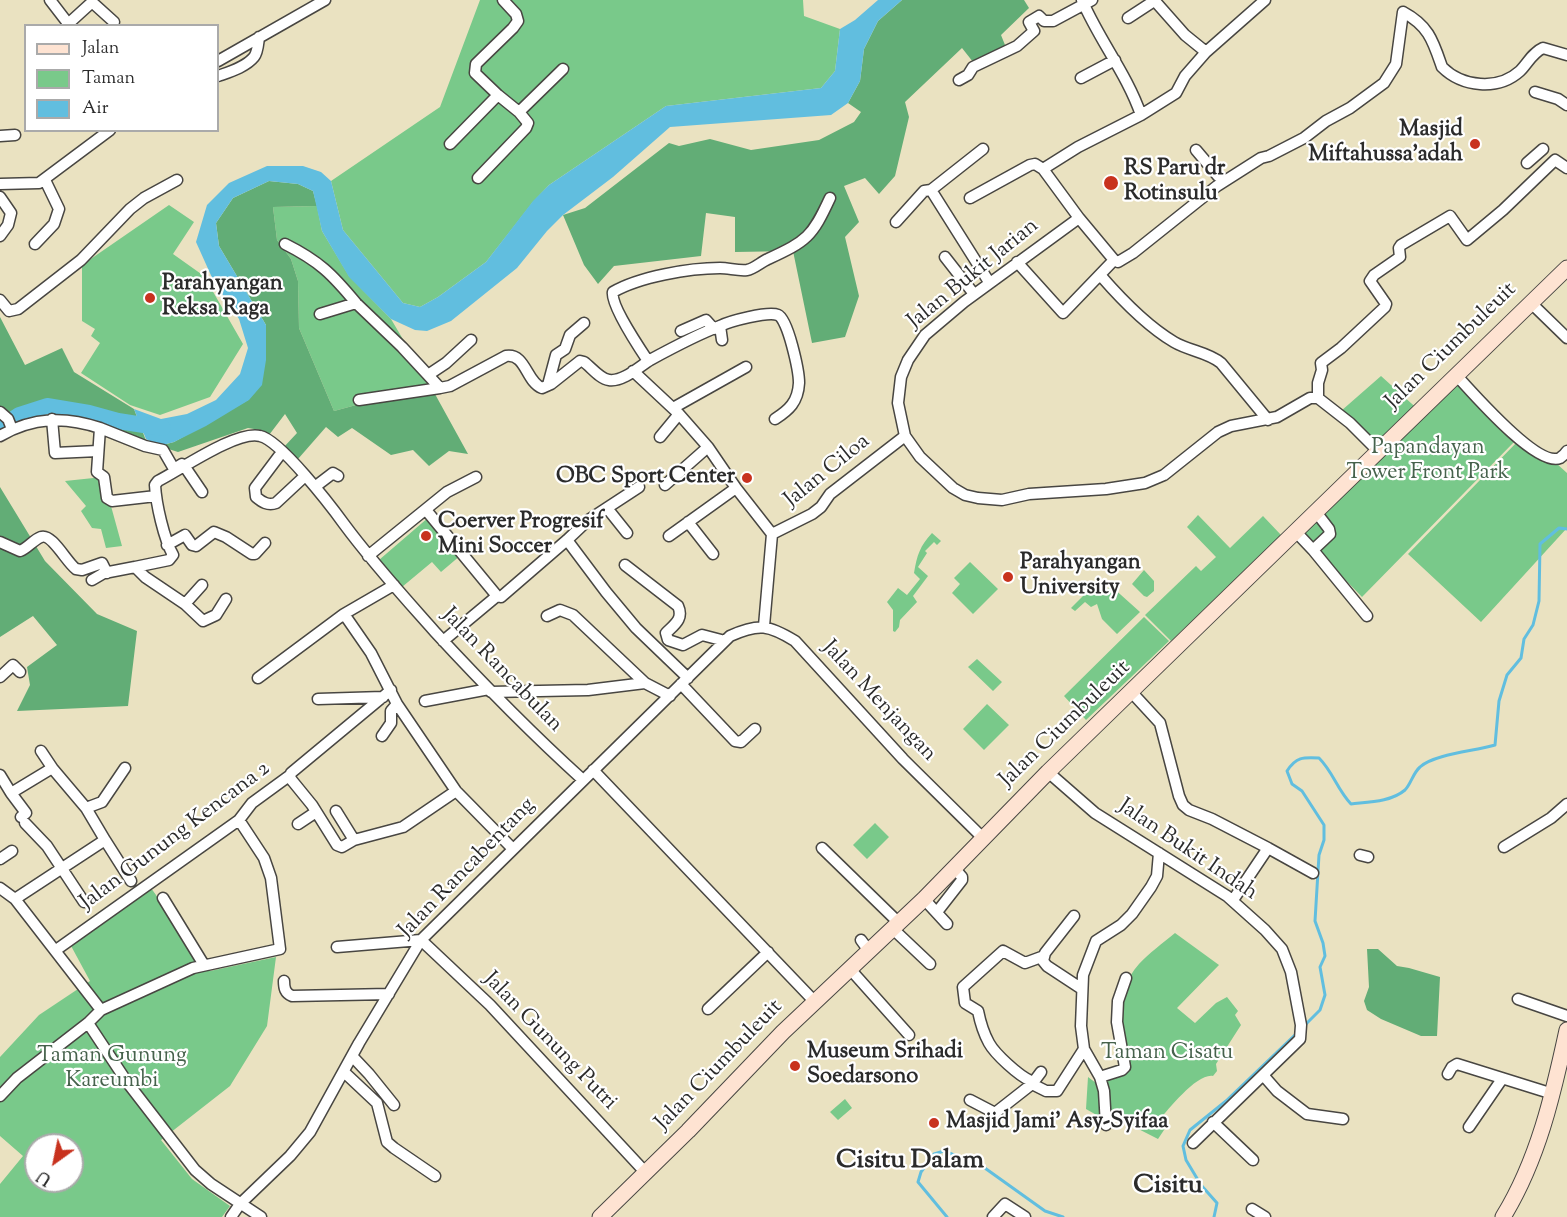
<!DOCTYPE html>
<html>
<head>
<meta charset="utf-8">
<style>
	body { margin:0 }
	#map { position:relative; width:1567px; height:1217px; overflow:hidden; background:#eae2c1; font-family:"Sorts Mill Goudy",serif }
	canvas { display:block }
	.legend { position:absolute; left:24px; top:24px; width:195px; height:108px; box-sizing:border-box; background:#fff; border:2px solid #aaa; margin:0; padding:8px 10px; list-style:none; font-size:18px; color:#2b2b2b }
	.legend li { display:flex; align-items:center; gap:12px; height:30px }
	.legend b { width:30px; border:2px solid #aaa }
	.north { position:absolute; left:24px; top:1133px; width:60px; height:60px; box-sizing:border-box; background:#fff; border:2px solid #aaa; border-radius:50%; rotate:213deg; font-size:16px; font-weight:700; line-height:24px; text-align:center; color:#2b2b2b }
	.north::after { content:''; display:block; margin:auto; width:21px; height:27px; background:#c8321e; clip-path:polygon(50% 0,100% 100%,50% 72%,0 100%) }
</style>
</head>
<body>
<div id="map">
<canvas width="1567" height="1217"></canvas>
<ul class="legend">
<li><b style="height:8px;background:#fee3d2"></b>Jalan</li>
<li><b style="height:16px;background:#79c98a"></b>Taman</li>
<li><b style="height:16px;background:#61bedf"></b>Air</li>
</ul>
<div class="north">U</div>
</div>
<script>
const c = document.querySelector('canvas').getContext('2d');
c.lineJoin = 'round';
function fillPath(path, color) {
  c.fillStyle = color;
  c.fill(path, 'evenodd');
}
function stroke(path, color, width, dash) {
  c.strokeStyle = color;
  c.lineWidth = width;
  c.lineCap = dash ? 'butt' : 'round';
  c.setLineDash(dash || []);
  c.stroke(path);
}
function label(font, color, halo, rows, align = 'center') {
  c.font = font + ' "Sorts Mill Goudy",serif';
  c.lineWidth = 4.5;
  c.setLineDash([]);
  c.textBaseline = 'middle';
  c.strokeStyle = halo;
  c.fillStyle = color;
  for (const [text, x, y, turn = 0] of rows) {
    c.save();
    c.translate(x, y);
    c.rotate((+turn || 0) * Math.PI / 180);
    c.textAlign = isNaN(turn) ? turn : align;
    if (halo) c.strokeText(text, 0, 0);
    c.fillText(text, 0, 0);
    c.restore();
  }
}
fillPath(new Path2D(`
	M480,0H803L804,16L840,29L835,71L821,88L666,106L549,185L533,202L486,262L438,297L420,307L403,303L343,230L331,181L440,107Z
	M169,205L194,222L173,254L204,276L243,344L210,397L160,415L130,405L81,373L100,343L91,336L95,329L82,321V265Z
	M317,206L322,231L349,276L391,319L430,385L334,411L299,328L298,281L291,259L277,240L273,207Z
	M1381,376L1422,413L1455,379L1516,440L1362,597L1299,532L1381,450L1341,411Z
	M1517,442L1556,463L1567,473V528L1481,622L1408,554Z
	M103,477L122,546L106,548L101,529L92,528L81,511L86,506L65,481Z
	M1198,515L1230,548L1263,516L1281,535L1171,641L1145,615L1196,566L1201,571L1216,557L1187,527Z
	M429,517L461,555L441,572L432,562L402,587L379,560Z
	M932,533L941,541L937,545L934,542L925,551L927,553L918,567L928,576L913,596L917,602L900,620L899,627L895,632L893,631V610L887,602L898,588L907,595L920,579L914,573C917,555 920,546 932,533Z
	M970,562L998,589L973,614L952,593L960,584L954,578Z
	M1144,570L1154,581V591L1147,597L1144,596L1132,584Z
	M1111,586L1140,612L1117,634L1102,619L1097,604L1091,607L1085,602L1075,611L1071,608L1092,587L1102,595Z
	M1144,617L1169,641L1086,720L1064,696Z
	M977,659L1002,682L993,691L968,667Z
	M987,704L1009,725L984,750L963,729Z
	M875,823L889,837L867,859L853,845Z
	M151,888L210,971L276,957L267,1026L230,1086L161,1140L192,1179L230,1206L222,1217H0V1184L23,1156L0,1136V1057L39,1015L90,981L70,944ZM36,1145H72V1181H36Z
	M1175,933L1219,965L1177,1008L1195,1023L1216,1003L1227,997L1238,1011L1235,1015L1241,1025L1216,1064L1217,1071L1213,1076C1197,1073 1169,1109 1159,1120L1166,1127L1158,1139L1107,1113L1103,1079L1121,1074C1121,1040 1113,992 1139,964C1149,953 1163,943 1175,933Z
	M1088,1077L1100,1086V1117L1086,1109Z
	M845,1099L852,1108L838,1120L830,1112Z`), '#79c98a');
fillPath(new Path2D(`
	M902,0H1024L1029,8L1001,35L1007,50L977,67L962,48L905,102L909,117L895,176L879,194L865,178L844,186L859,222L845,237L859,296L845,337L812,343L793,251L735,252V217L706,213L701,256L614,266L598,284L584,265L563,215L585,208L669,143L679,146L710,139L751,150L819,140L854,122L861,112L848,103L860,81L864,49L878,21Z
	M269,181L298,184L313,191L317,206L273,207L277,240L291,259L298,281L299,328L334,411L430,385L468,454L449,451L429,466L413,450L391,455L352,428L338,437L326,427L298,459L283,448L297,433L285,414L269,435L260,430L248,428L178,452L159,446L174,442L248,400L266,325L219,246L216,223L233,198Z
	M0,317L25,365L62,348L74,372L134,409L148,446L108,427L62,411L28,414L0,431Z
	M0,487L45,561L97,614L137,631L128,706L17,711L30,685L27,667L57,645L33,616L0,637Z
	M1367,949H1378L1397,966L1409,968L1440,977L1437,1036H1421L1381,1019L1367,1010L1364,1001L1369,987Z`), '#62ad76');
fillPath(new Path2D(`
	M878,0H902L878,21L864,49L860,81L848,103L831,115L670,127L613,177L563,215L547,231L517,268L451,321L427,331L415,330L391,319L349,277L322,231L313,191L298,184L269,181L233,198L216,223L219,246L266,325V360L262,385L249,400L206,426L174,442L159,446L146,439L134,409L161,419L187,414L216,400L240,374L248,348L239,319L214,282L196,242L207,205L229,183L267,166H303L321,172L331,181L343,230L403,303L420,307L438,297L486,262L533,201L549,185L666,106L821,88L835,71L840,29L855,20Z`), '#61bedf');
stroke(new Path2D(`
	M1304,1026L1320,1010L1325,995L1320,967L1325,956L1323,943L1315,921L1319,855L1324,840V825L1302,791L1292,784L1287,771C1296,757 1303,757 1319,758C1333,772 1337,789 1351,804C1368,802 1391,802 1405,790C1411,784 1413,773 1420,767C1434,754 1476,751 1495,745L1499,701L1507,675L1521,658L1524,639L1533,625L1539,601L1540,544L1559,528L1567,529
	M947,1217L918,1182L921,1172L934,1154L944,1151L982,1166L1045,1211L1063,1217
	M1214,1217L1217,1203L1201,1185L1186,1160L1183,1146L1190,1130L1226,1101L1297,1033`), '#61bedf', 3);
stroke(new Path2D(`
	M0,428L19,415L47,406L89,413L118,421L163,428`), '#61bedf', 16);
const street = new Path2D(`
	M50,0L70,26
	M1082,0C1099,40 1127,74 1141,115
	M1154,0L1185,35L1206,52
	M1128,18L1154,1
	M68,24L90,4L93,3L114,22
	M218,61L325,0
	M218,76C229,72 246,67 254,57C258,52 258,44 259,37
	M1081,78L1115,60
	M959,80L968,75L973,67L1017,46L1034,31L1029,22L1039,16L1044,21H1053L1092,0
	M1535,92L1558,99L1567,105
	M498,95L519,112
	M0,136L15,135
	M450,144L498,95L475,73L476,64L513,28L518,21L516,14L503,0
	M1196,150L1218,176
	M1527,163L1543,149
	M478,178L526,128L528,123L519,112L563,69
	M0,184L39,183L110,130
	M931,190L983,149
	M0,197L11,213L8,225L0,236
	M970,198L1030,165L1035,164L1043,169
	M1079,218L964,302L925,335L908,360L901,377L898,403L905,436L920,457L953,488L965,495L978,498L1002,500L1029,494L1106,489L1145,483L1164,475L1218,432L1231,426L1277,417L1310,398H1318L1350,423L1378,451
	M896,222L924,191L931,190L989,282
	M35,244L54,224L59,209L45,180
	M285,244C319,261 332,274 356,303
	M945,257L974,294
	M1114,260L1079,218L1043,169L1078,147L1141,115L1176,93L1185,76L1206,52L1265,0
	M1017,262L1063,313L1114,260L1118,262L1133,253L1217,186L1261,158L1269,156L1304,138L1326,121L1350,108L1384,83L1396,64L1403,12C1429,26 1433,41 1442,67C1462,87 1498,91 1520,71C1528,63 1532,53 1543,48L1567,55
	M1101,276C1121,299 1147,326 1174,342C1189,351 1208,352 1221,363L1268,420
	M0,300L9,311L18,309L81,260L130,209L144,198L177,180
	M1530,302L1567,338
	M320,314L356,303L402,347L440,388L450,386L506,356C526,353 526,382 542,388L551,384L580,361L584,362C591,367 600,379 609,380C623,382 639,367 650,360C672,348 696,335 720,326C730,321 768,311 778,315C788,319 799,371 799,383C798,402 789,410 775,419
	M720,326L722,340
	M681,331L706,320L714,329
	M648,361C640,349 610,304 613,292C639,277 689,268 720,268C729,268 738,271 747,270C754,269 761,262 768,259C807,241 812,237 830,198
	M633,371L679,414L708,447L736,488L772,534L764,626
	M428,375L446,363L471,340
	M1456,375C1471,391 1537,468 1560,458C1563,456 1565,454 1567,451
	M548,385L556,355L565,349L570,335L584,323
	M1318,398V383L1322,370L1321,363L1341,348L1385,307L1386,304L1370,281L1374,275L1400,257L1399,248L1401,245L1450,216L1467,240L1503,210L1555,160L1567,168
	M359,400L440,388
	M673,408L746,367
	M0,412L8,419L12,429
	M52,419L55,453L98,451
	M100,428L145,446L163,450L174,469L182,464
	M0,436C33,417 65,416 100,428L97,472L104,477L107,498L112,501L156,496
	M660,437L679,414
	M282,452L255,488L256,497C262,502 268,506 276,503L305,476
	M185,467L202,492
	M665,485L708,447
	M316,486L333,473L338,476
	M607,508L627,533
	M426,510L497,596
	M688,522L713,554
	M1296,532L1313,550L1367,616
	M772,534L812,514L821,507L830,494L905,436
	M669,536L736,488
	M567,540L606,592L636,628L688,678
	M0,542L20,551C28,548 33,540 41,537C52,533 67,563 76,569L82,570L102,563L107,573
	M167,545L185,535L192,545L196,546L214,532L226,537L252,554H255L265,543
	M1313,550L1330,534L1329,529L1316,512
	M368,556L447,492L476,477
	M625,565L678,606C684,619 674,625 666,633L668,640L683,645L702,635L725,641
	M92,580L104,573L135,567
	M226,599L216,615L203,621L185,604L145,577L135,567L169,560L173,555C164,539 156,504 155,485L158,481C180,470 237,430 260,436C280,440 331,506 344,524C372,562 404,597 435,632C483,684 530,732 583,780
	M185,604L202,585
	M344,614L371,653L397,704L456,791L513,849
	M547,616L560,610L573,615L645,683L670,696
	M443,641L497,596L501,597L567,540L587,521L639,487
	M0,677L13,665L20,672
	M258,678L344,614L394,585
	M681,684L735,741L741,742L755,729
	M391,690L291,773L290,778L312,805L337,845L342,847L354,840L403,827L456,791
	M1133,691L1136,697L1160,723L1179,796L1183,805L1189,810L1212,819L1268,848
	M491,692L588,690L645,683
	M318,699L383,697
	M425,701L489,689
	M382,736L391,723V711L397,704
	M41,751L53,769
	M593,770L815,1002
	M1048,772L1095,813L1227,896L1265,930L1282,949L1291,972L1301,1025L1300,1039L1193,1143
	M0,775L11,793L49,770L53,769L86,808L105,840
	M11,793L26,813L21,817
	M86,808L102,802L125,768
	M336,811L354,840
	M25,823L47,846L84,902
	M298,824L316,812
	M1504,847L1551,818L1567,804
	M822,848L899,923
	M1360,855L1368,857
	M0,859L12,851
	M0,888L15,899L101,1010
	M163,898L204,965
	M15,899L105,840L131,881
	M924,899L947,924
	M1233,900L1268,848L1313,873
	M937,912L962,880V877L955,869
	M1074,916L1045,953L1043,961L1047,966L1082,989
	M893,929L930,964
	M861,940L869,951
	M337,947L421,940L490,1005L646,1173
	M56,950L239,820L252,803L289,776
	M850,969L909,1035
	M284,981C284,988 285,993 292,996L389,994
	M1518,999L1567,1016
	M708,1009L768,952
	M88,1023L127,1082L195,1170L211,1184L261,1217
	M352,1056L369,1074L394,1105
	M344,1072L377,1103L387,1142L394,1148L435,1176
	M1448,1074L1452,1067L1457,1064L1553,1094
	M1263,1075L1277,1091L1307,1114L1343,1119
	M1100,1077L1122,1070L1125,1067L1117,1022L1118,1001L1126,978
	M1031,1081C1019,1076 995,1054 989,1043C984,1034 980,1021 978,1011L965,1003L963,987L1003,951L1025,963L1044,956
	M1032,1084L1041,1072
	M0,1096L17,1078L88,1023L101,1010L193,968L280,949L271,878L264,858L239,820
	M970,1100L995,1113L1032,1084L1046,1091H1057L1084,1049
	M1213,1122L1253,1160
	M1106,1125L1104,1091L1100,1077L1084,1049L1081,1026L1083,975L1096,941L1121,925L1132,914L1151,887L1157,876L1159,853
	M1469,1127L1502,1079
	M1252,1209L1265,1217
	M231,1217L240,1204L290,1156L310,1132L359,1043L421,940L730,636C759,623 769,625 795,641L903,759L983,838
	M993,1217L1005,1204L1025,1217`);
const secondary = new Path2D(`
	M600,1217L688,1131L783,1032L924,899L1048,772L1567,268
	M1503,1217C1538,1160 1553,1095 1567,1030`);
stroke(street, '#484642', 13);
stroke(secondary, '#484642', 17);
stroke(street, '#fff', 10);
stroke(secondary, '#fee3d2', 15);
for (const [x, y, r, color] of [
	[1475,144,6,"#c8321e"],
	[1111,183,8,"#c8321e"],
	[150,298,6,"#c8321e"],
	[747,478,6,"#c8321e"],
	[426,536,6,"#c8321e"],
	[1008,577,6,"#c8321e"],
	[795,1066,6,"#c8321e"],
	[934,1123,6,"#c8321e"]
]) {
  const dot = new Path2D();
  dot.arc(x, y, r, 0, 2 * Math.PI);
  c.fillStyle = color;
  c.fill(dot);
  stroke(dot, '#fff', 2);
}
label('bold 22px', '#2b2b2b', '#fff', [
	["Masjid",1463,131,"right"],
	["Miftahussa'adah",1463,156,"right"],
	["RS Paru dr",1124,170],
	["Rotinsulu",1124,195],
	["Parahyangan",162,285],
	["Reksa Raga",162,310],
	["OBC Sport Center",735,478,"right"],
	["Coerver Progresif",438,523],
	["Mini Soccer",438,548],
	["Parahyangan",1020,564],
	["University",1020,589],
	["Museum Srihadi",807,1053],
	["Soedarsono",807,1078],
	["Masjid Jami' Asy-Syifaa",946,1123]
], 'left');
label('22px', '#2b2b2b', '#fff', [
	["Jalan Bukit Jarian",974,275,-39],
	["Jalan Ciumbuleuit",1452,347,-44],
	["Jalan Ciloa",828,472,-39],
	["Jalan Rancabulan",501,671,46],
	["Jalan Menjangan",878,702,47],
	["Jalan Ciumbuleuit",1066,725,-44],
	["Jalan Gunung Kencana 2",176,837,-37],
	["Jalan Bukit Indah",1187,851,34],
	["Jalan Rancabentang",468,869,-46],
	["Jalan Gunung Putri",549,1042,46],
	["Jalan Ciumbuleuit",720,1066,-46]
]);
label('22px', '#46624c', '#fff', [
	["Papandayan",1428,449],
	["Tower Front Park",1428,474],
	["Taman Cisatu",1167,1054],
	["Taman Gunung",112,1057],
	["Kareumbi",112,1082]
]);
label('bold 26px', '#2b2b2b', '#fff', [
	["Cisitu Dalam",910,1163],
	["Cisitu",1168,1188]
]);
</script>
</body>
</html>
